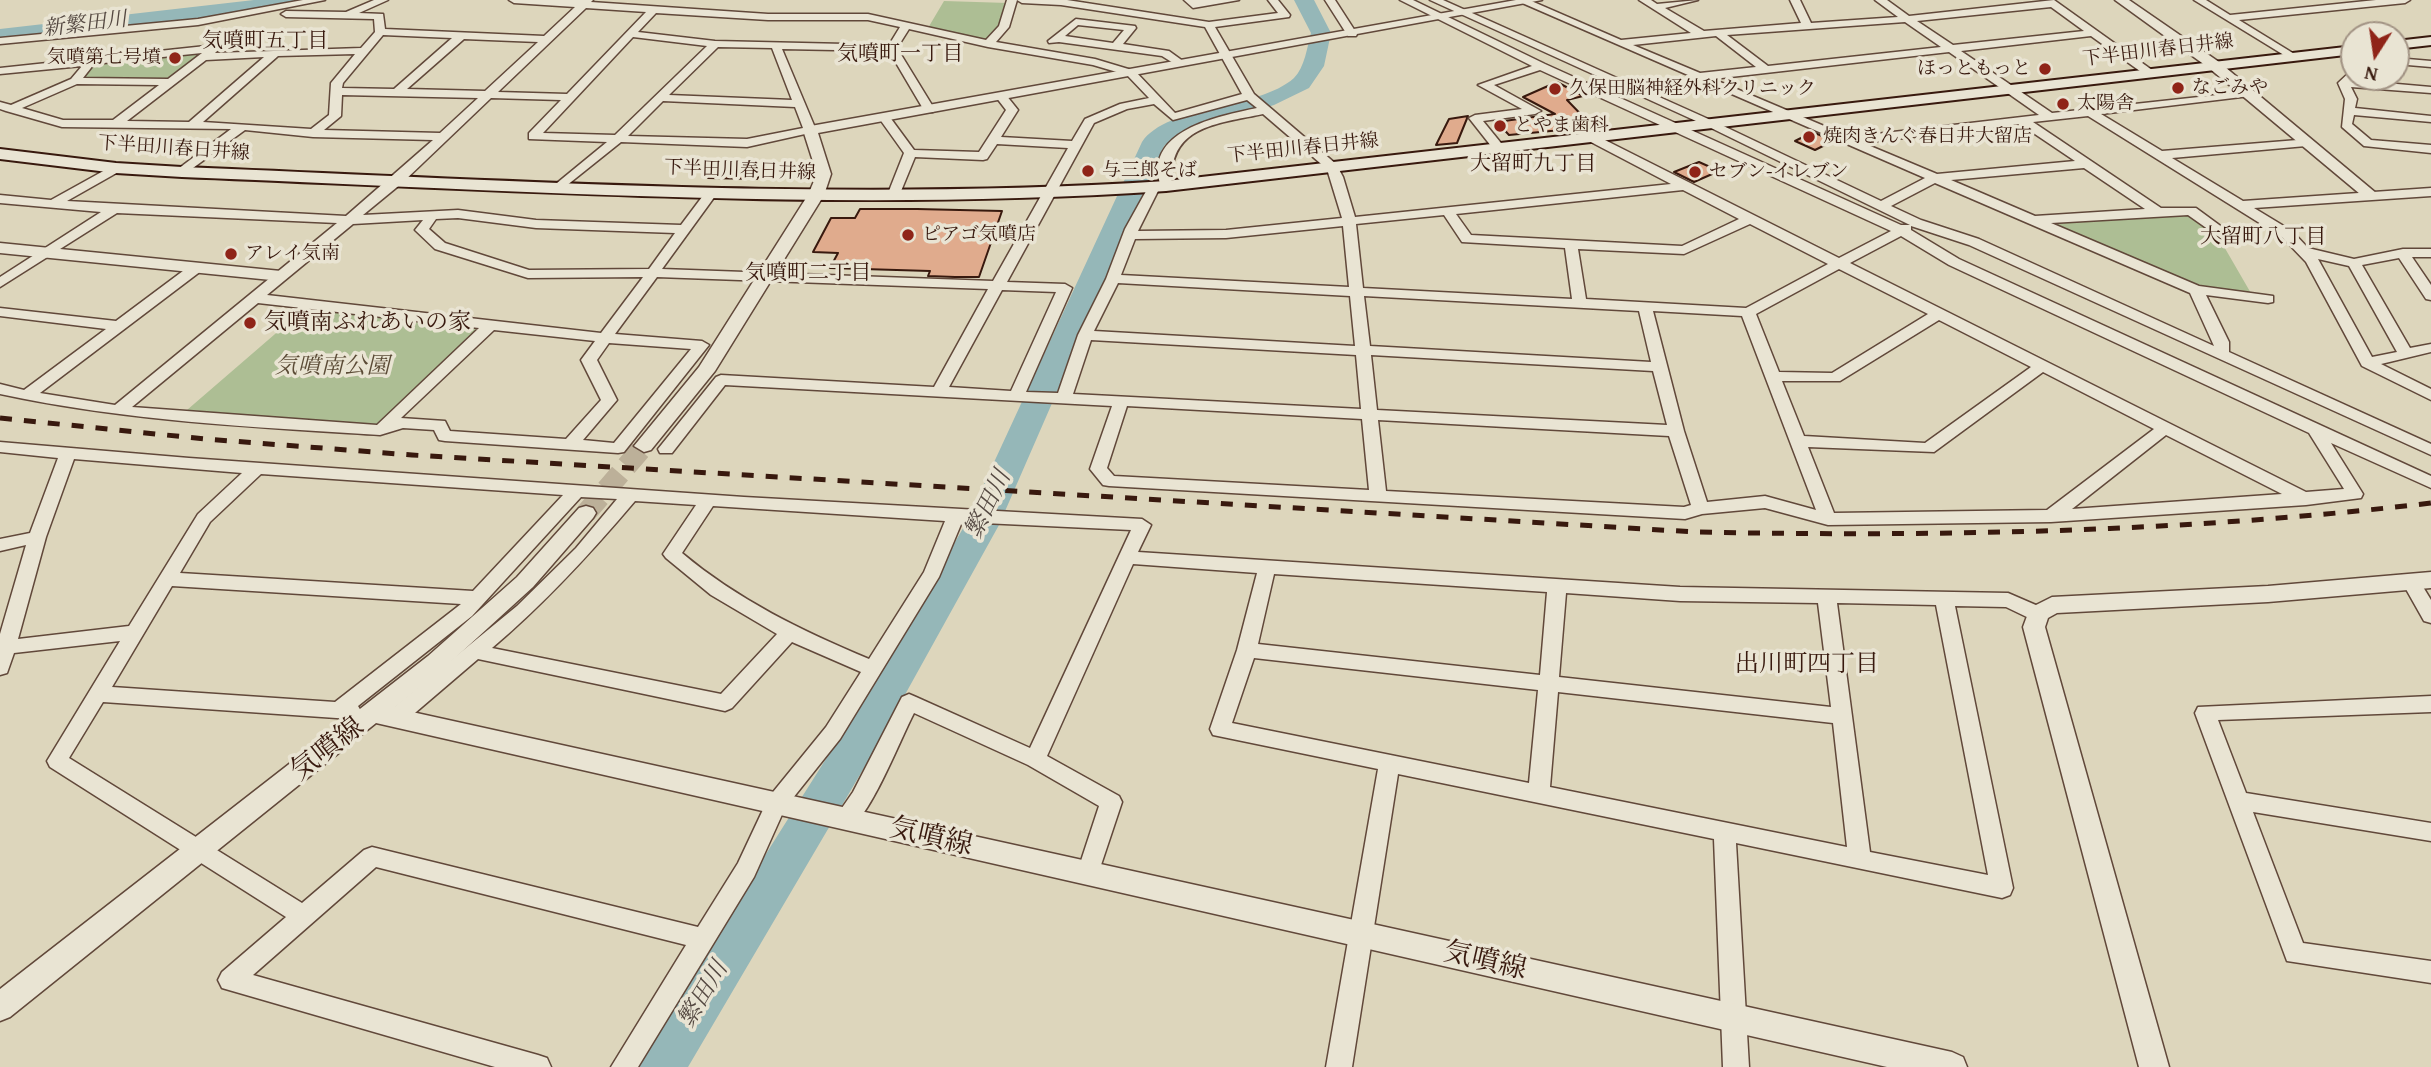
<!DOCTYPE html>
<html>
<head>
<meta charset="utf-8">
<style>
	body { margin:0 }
	#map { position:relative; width:2431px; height:1067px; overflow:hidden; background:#ddd6bc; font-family:"Gentium Book Plus",serif }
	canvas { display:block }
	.north { position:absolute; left:2340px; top:21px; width:70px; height:70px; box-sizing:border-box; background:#e9e4d3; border:2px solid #a29384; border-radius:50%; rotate:192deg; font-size:19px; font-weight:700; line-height:28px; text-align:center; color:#38190e }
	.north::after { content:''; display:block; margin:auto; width:24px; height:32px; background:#8f2418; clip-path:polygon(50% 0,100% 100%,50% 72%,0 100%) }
</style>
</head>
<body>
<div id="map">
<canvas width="2431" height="1067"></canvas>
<div class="north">N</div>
</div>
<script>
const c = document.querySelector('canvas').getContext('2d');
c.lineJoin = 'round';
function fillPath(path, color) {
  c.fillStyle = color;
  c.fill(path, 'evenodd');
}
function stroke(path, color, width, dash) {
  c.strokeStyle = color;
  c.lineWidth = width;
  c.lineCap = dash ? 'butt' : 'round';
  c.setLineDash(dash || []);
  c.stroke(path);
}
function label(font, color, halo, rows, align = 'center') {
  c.font = font + ' "Gentium Book Plus","Noto Serif JP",serif';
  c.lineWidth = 7;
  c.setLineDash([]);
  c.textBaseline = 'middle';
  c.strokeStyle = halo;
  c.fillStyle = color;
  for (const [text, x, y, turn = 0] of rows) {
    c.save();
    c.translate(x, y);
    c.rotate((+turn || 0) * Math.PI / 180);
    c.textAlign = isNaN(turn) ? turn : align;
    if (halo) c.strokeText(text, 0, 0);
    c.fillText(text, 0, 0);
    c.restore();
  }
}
fillPath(new Path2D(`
	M944,1L1008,3C1005,18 1001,37 984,41L928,28Z
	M206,52L170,80L84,78L95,64L101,62Z
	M2185,212L2215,231L2252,295L2205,289L2051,222Z
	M304,309L475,328L476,332L383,422L374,425L187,410Z`), '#adbe94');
fillPath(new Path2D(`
	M254,0H305L295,6L186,22L0,41V29Z
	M1294,0H1314L1331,33L1324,66L1309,88L1274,105L1179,134L1164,146L999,525L871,756L688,1067H635L642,1050L843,732L965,525L1142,142C1168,104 1258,110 1294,78C1305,67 1307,47 1311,33Z`), '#95b7b8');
const building = new Path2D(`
	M1557,82L1583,96L1567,100L1596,130L1582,128L1509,135L1497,122L1555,114L1523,97Z
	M1468,116L1457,143L1436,145L1449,119Z
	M1813,132L1833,141L1815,150L1795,141Z
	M719,161L767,163L757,179L708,178Z
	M1699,162L1719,171L1694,182L1674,172Z
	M860,209H917L1002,211L979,277H955L928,276L930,271L830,268L838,253L813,252L831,218H855Z`);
fillPath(building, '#e0ab8d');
stroke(building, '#38190e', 2);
stroke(new Path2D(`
	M586,513L644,446`), '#bcb099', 21, [21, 10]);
const minor = new Path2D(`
	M303,0H325L198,25L0,44V38L198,19Z
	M374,0H388L359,13L383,14L385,29L544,36L575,7L514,3L509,0H593L591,2L768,14H868L986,40L999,26L1007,0H1017L1009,27L996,42L1095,59L1135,71L1175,113L1242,94L1205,27L1061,5L1022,3L1017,0H1067L1209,22L1278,13L1268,0H1278L1290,15L1289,17L1215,27L1254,94L1336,164L1343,177L1355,217L1671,184L1589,141V135L1593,134L1839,258L1891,231L1540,70L1494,85L1541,111L1535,114L1483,121L1505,148L1495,151L1469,118L1475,115L1522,109L1478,85L1532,66L1400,0H1413L1545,64L1901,225H1910L1707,126L1430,0H1443L1715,122L1881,201L1925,178L1520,2L1529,0L1621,40L1691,33L1639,0H1651L1657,4L1698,0L1665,8L1704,31L1801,23L1790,0H1800L1811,23L1898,17L1875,0H1887L1909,16L2054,0L2152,70V74H2144L2091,36L1961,51L2052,113L2254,91V95L2250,96L2101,114L2162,151L2310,139L2312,142L2306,146L2172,158L2243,201L2431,188V196L2254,208L2292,231L2308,248L2354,259L2403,249H2431V257H2412L2431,285V300L2426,299L2399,258L2362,265L2410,348L2431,344V352L2381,364L2431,389V400L2362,366L2306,262L2282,237L2088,116L2033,122L2161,208H2196L2241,241L2239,244H2229L2188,215L2051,223L2199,286L2273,296V302L2268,303L2206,295L2229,342V352L2431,444V455L1969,245L1911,226V230L1959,259L2431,476V488L2331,443L2363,494L2361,498L2306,505L2051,522L1828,525L1765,508L1702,514L1685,519L1109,486L1103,485L1090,469L1112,406L725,385L672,453H660L658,449L716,377L721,375L934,387L988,289L657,277L615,334L702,341L709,345L624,452L618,453L445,441L439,440L434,430L403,428L380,435C252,427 125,421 0,394V384L24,390L106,329L0,316V308L116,321L191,265H201V271L40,393L115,405L337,223L117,213L0,287V277L101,212L0,203V195L51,200L116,164L120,165V171L67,201L346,216L433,140L313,137L245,130L182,176L176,172L178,169L231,129L62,127L6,111L0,109V102L11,105L71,79L82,66L0,74V68L215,45L220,48L215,53L361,48L375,32L374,19L286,17L281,14L286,11L346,12ZM2051,7L2084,31L1953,45L1917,21ZM586,8L646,12L567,94L498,92ZM656,13L768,20H868L900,27L889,45L715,41L638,32ZM1905,22L1941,47L1768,66L1727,35ZM909,29L988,47L1093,65L1127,75L1149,98L1120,104L1085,119L1072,141L1001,137L1018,110L1006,95H998L996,97L1006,110L979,152L914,150L889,116H881L879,118L904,153L887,196L893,200L899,196L915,157L983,160L987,159L997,144L1068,148L993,281L662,269L718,192L712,188L708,189L681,225L536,220L458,210L363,215L402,183L491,98L561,100L529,133V139L607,142L557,183V189L561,190L621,142L747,147L814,132L816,130L782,49L889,51L925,112H933L935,110L897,48ZM383,35L452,38L394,89L342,88L343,83ZM1716,36L1756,67L1700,73L1633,45ZM633,37L707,46L615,135L543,133ZM464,39L538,42L485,91L407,89ZM718,47L772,48L792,100L669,95ZM1949,52L2039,115L1850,137L1713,79ZM202,53L168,79L83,78L94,64ZM355,54L331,83L329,115L311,129L203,122L278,56ZM264,57L189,122L127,121L206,60ZM77,84L159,85L113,120H63L22,108ZM342,95L478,98L440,133L324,130L341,116ZM1247,100L1257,108C1219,116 1139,131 1162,189L1172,186C1167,126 1216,124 1263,114L1327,169L1342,218L1226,230L1138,231L1160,187L1150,184L1125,229L1106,279L1078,335L1058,393L1026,392L1072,288L1065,284L1007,282L1094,123L1127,109L1154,104L1173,120ZM663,101L795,107L803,128L747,139L628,136ZM2020,124L2075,161L1937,174L1863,143ZM2084,168L2145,209L2035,216L1951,180ZM1935,183L2190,293L2214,346L1979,239L1921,220L1891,206ZM1683,190L1739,219L1682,246L1471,235L1456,214ZM1444,215L1462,242L1565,248L1572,299L1363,288L1356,224ZM458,218L536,228L675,233L649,269L529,270L445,243L429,229L436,219ZM423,220L415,230L435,249L528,278L643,277L601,333L267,295L353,224ZM1750,224L1828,264L1746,308L1586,299L1578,249L1684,254ZM1343,226L1349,287L1121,275L1135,239L1226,238ZM1901,236L1949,265L2309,433L2344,489L2306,492L1850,263ZM2318,259L2349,266L2397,352L2372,357ZM1839,269L1928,314L1832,373L1779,372L1756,314ZM1118,283L1350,296L1355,346L1094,331ZM1002,290L1056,292L1011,391L949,387ZM1364,296L1639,311L1651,362L1370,346ZM258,303L479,328L377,425L132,407ZM1653,311L1742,316L1816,510L1765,496L1707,502L1684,431ZM1939,320L2031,367L1925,443L1804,436L1782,381H1840ZM494,330L595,341L581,360L601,400L566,439L450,431L445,421L401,418ZM1091,340L1356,355L1361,409L1073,394ZM609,343L691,349L614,443L583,440L617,400L597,360ZM1371,355L1653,371L1667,425L1377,410ZM2043,372L2154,429L2047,510L1834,513L1808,447L1934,452ZM1127,406L1362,419L1369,490L1114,476L1107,468ZM1378,420L1669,436L1691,505L1684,507L1386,491ZM2166,435L2282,494L2072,509Z
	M1184,0H1239L1193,8Z
	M1325,0H1335L1357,34L1356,36H1348Z
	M2194,0H2206L2230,15L2376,0H2410L2405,3L2239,20L2296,55L2297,57L2292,60Z
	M1076,19L1135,26L1136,28L1123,44L1169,51L1187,64L1178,66L1162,56L1059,42L1049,43L1048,41ZM1078,25L1124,30L1113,43L1065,36Z
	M2396,58L2431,61V67L2396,64Z
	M2354,68L2355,77L2352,80L2431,87V93L2351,87L2357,99L2355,108L2431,116V122L2354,115L2352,124L2371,140L2431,145V153L2364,146L2342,127L2345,99L2338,83Z
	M0,442L189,458L744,497L1142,519L1151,525L1138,552L1680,587L2008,593L2045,609L2047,614L2045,619H2031L2006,607L1955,606L2013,888L2010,895L2002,898L1736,843L1749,1067H1723L1714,839L1398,774L1352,1067H1326L1378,769L1213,735L1210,729L1237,650L1257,573L1133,564L1047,756L1119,796L1122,802L1096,880L1088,883L1080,880L1077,873L1099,806L1028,765L914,713C901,738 873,809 854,824C849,828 844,826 838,824L835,818L853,792L902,697L909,694L916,697L1030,748L1131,530L962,522L939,577L840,739L785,808L754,877L638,1067H611L686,945L376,867L253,975L538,1055L547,1058L551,1067H495L222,988L218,980L222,972L286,917L50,767L47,761L120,641L14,653L7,673L0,675V634L26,545L0,551V539L30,533L58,458L0,452ZM74,459L242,473L198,514L129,626L18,639L46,537ZM261,474L563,495L473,591L180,573L210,522ZM581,497L617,499L576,548L517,606L388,712L385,718L388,724L395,726L402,724L478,659L725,711L732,708L792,642L861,672L826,727L769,797L738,863L698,927L372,847L364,850L302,903L69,758L103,702L351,719L358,717L361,711L358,706L472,616ZM635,501L696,505L663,554L666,558L711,595L777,634L721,694L492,648C545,603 590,554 635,501ZM713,506L945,521L924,572L869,659C802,631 738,600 682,553ZM1274,574L1547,592L1540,675L1258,644ZM172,586L461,604L335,702L112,687ZM1566,593L1680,601L1818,603L1831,707L1559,677ZM1837,603L1936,605L1988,875L1870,852ZM1254,658L1538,690L1529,783L1232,723ZM1558,692L1833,723L1847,847L1550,787Z
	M2411,576L2417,577L2431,600V623L2424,621L2402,582Z
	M2431,696V712L2218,720L2246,793L2431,823V841L2253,812L2303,943L2431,961V983L2287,961L2195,713L2198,707Z`);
const tertiary = new Path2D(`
	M1516,0H1542L818,133L831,174L824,195L715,371L651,450L644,452L634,446L699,367L808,195L817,174L803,130L805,127Z
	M2115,0H2129L2219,62L2376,193V199H2366L2209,68Z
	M0,243L281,271L289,276L281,281L0,253Z
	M586,506L593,508L596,513L593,518L533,587L444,668L394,708L1952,1052L1963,1057L1967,1067H1887L376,723L10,1017L0,1021V989L428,656L517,577L579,508Z
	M2431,572V588L2268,602L2057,613L2048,618L2045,627L2169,1067H2139L2023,627L2030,608L2052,597L2268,586Z`);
const secondary = new Path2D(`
	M2431,37V45L2396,49V41Z
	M2354,46V54L1166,191C840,213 508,190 182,177L116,173L0,159V149L116,163L182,167C509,180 839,202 1166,181Z`);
stroke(minor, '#61483a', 3);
stroke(tertiary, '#61483a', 3);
stroke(secondary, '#38190e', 4);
fillPath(minor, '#e9e4d3');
fillPath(tertiary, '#e9e4d3');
fillPath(secondary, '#e9e4d3');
stroke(new Path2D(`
	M0,418L205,439L412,455L1695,532C1942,537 2186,532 2431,503`), '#38190e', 5, [12, 12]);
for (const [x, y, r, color] of [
	[175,58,7,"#8f2418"],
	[2045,69,7,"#8f2418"],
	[2178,88,7,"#8f2418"],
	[1555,89,7,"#8f2418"],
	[2063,104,7,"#8f2418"],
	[1500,126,7,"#8f2418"],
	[1809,137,7,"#8f2418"],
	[1088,171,7,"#8f2418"],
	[1695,172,7,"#8f2418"],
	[908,235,7,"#8f2418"],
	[231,254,7,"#8f2418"],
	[250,323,7,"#8f2418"]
]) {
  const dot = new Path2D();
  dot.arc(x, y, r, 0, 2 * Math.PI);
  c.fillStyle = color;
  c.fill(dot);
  stroke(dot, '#e9e4d3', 2.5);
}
label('19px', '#38190e', '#e9e4d3', [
	["下半田川春日井線",2158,51,-7],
	["下半田川春日井線",174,149,4],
	["下半田川春日井線",1303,149,-6],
	["下半田川春日井線",740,171,2]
]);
label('19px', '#38190e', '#e9e4d3', [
	["気噴第七号墳",161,58,"right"],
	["ほっともっと",2031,69,"right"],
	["なごみや",2192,88],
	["久保田脳神経外科クリニック",1569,89],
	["太陽舎",2077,104],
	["とやま歯科",1514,126],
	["焼肉きんぐ春日井大留店",1823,137],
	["与三郎そば",1102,171],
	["セブン-イレブン",1709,172],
	["ピアゴ気噴店",922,235],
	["アレイ気南",245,254]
], 'left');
label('italic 21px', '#544841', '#e9e4d3', [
	["新繁田川",85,25,-7]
]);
label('21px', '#38190e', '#e9e4d3', [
	["気噴町五丁目",265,42],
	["気噴町一丁目",900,55],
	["大留町九丁目",1533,165],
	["大留町八丁目",2263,238],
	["気噴町二丁目",808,274]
]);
label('23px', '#38190e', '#e9e4d3', [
	["気噴南ふれあいの家",264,323]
], 'left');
label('italic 23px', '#5b4b36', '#e9e4d3', [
	["気噴南公園",332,367]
]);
label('italic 24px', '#544841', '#e9e4d3', [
	["繁田川",989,505,-64],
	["繁田川",704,995,-59]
]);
label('24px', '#38190e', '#e9e4d3', [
	["出川町四丁目",1807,665]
]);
label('28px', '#38190e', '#e9e4d3', [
	["気噴線",328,750,-38],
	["気噴線",931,838,13],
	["気噴線",1485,962,13]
]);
</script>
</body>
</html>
